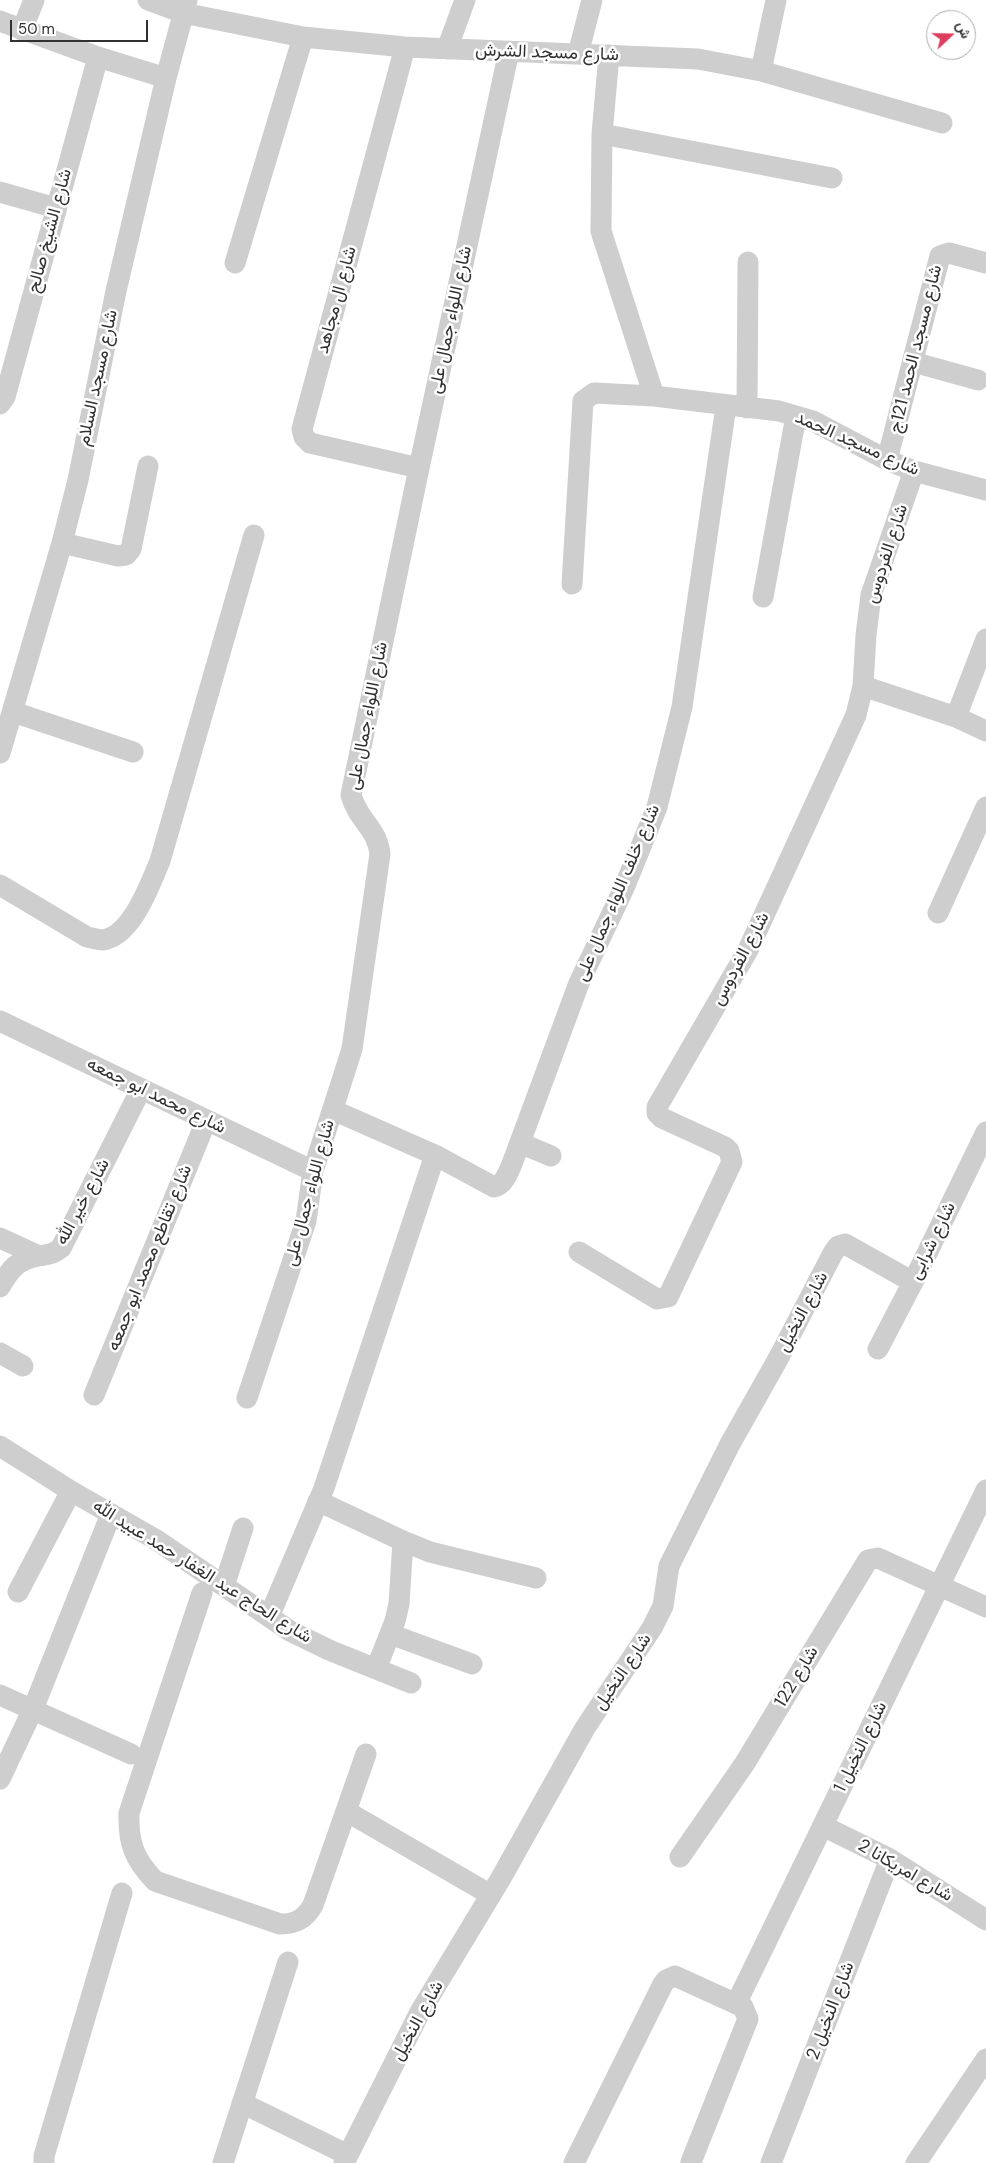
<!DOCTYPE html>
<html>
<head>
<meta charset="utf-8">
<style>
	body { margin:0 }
	#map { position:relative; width:986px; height:2163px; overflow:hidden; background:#fff; font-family:"DM Sans",Vazirmatn,sans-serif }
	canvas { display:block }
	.north { position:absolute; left:926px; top:10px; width:50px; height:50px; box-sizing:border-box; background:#fff; border:1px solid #adadad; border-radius:50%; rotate:69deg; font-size:14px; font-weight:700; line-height:20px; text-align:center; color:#313131 }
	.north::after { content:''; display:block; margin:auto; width:18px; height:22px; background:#dd3d5d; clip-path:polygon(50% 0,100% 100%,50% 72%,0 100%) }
	.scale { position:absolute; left:10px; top:20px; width:138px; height:22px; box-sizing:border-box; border:2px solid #313131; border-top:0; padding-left:6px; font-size:15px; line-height:18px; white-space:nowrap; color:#313131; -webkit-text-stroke:4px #fff; paint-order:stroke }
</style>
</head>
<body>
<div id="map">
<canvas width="986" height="2163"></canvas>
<div class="north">ش</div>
<div class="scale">50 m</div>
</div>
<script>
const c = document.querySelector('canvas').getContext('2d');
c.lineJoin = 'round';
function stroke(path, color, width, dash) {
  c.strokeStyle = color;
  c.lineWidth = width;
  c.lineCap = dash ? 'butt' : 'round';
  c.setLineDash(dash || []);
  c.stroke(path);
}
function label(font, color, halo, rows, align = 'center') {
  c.font = font + ' "DM Sans",Vazirmatn,sans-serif';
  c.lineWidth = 5;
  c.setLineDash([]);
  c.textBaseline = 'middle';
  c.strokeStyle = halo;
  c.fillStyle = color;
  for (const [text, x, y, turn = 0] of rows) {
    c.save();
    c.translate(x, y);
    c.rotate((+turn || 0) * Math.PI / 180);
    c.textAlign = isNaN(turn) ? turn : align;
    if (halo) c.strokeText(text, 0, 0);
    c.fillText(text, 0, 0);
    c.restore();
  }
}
stroke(new Path2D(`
	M148,0L183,13L303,37L405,47L698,59L761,71L942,123
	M0,21L98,57L166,78
	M22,30L34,0
	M405,47L302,429L304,437L310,443L419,468
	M447,49L465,0
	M578,54L592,0
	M609,55L602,134L601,231L654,396
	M761,71L776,0
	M602,134L832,178
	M0,192L56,208
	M235,263L303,37
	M913,362L978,380
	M0,404L5,397L98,57
	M747,408L748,262
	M887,460L940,256L949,253L986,263
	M62,543L118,556L126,555L131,549L148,466
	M572,584L583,401L594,393L654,396L779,411L813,421L887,460L914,471L986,490
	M763,597L796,416
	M863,686L956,717L986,731
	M13,712L133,752
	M956,717L986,639
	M0,753L62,543L78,480L116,291L166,78L187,0
	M0,885L87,937C92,938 99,940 103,940C132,936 150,884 160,861L254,535
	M938,913L986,807
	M0,1021L313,1171
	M333,1110L435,1155L494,1187C506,1185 511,1165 515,1156L579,983L624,888L657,807L682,707L726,406
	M520,1143L551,1156
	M0,1238L39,1256
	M579,1252L657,1299L668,1297L732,1162L729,1151L725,1147L662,1118L657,1113V1107L748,950L856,715L863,686L866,635L871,595L914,471
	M0,1287C10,1269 17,1260 39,1256C50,1254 51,1255 61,1248L141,1089
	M878,1349L913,1282L986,1132
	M0,1353L23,1366
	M94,1395L206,1121
	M247,1398L306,1221L313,1171L352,1049L380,854C377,827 358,821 351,795L419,468L509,51
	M0,1446L71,1491L155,1539L290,1631L329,1650L411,1683
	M318,1501L403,1541L430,1552L536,1578
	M224,1586L243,1528
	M18,1592L71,1491
	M202,1593L129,1813C128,1843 134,1859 155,1881L280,1924C296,1924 305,1919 313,1905L366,1754
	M269,1617L324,1488L435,1155
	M390,1634L472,1664
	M376,1669L395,1621L399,1604L403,1541
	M0,1695L131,1754
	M0,1779L33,1709L111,1514
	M346,1811L491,1895
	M823,1826L890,1859L986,1920
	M680,1857L745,1763L868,1560L878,1558L986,1607
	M736,2004L986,1490
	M242,2103L348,2155
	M44,2163V2156L122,1893
	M223,2163L288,1962
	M344,2163L420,2012L501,1878L585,1728L652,1628L663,1606L669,1566L730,1444L778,1359L833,1253L838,1246L845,1244L913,1282
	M574,2163L663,1984L666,1980L675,1976L743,2007L748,2019L691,2162
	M771,2163L890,1859
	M916,2163L986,2059`), '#cecece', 21);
label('18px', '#313131', '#fff', [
	["شارع مسجد الشرش",547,53,2],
	["شارع الشيخ صالح",50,231,-75],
	["شارع ال مجاهد",337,300,-75],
	["شارع اللواء جمال على",451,320,-78],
	["شارع مسجد الحمد 121ج",916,349,-76],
	["شارع مسجد السلام",98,378,-78],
	["شارع مسجد الحمد",857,444,24],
	["شارع الفردوس",887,554,-72],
	["شارع اللواء جمال على",368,716,-79],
	["شارع خلف اللواء جمال على",618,893,-67],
	["شارع الفردوس",741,959,-62],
	["شارع محمد ابو جمعه",156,1096,26],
	["شارع اللواء جمال على",310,1193,-75],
	["شارع خير الله",83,1202,-62],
	["شارع شرابى",933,1241,-64],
	["شارع تقاطع محمد ابو جمعه",150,1258,-68],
	["شارع النخيل",803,1312,-62],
	["شارع الحاج عبد الغفار حمد عبيد الله",202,1572,32],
	["شارع النخيل",623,1672,-56],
	["شارع 122",797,1677,-59],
	["شارع النخيل 1",861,1747,-64],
	["شارع امريكانا 2",905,1871,30],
	["شارع النخيل 2",831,2011,-69],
	["شارع النخيل",418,2021,-61]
]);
</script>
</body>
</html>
